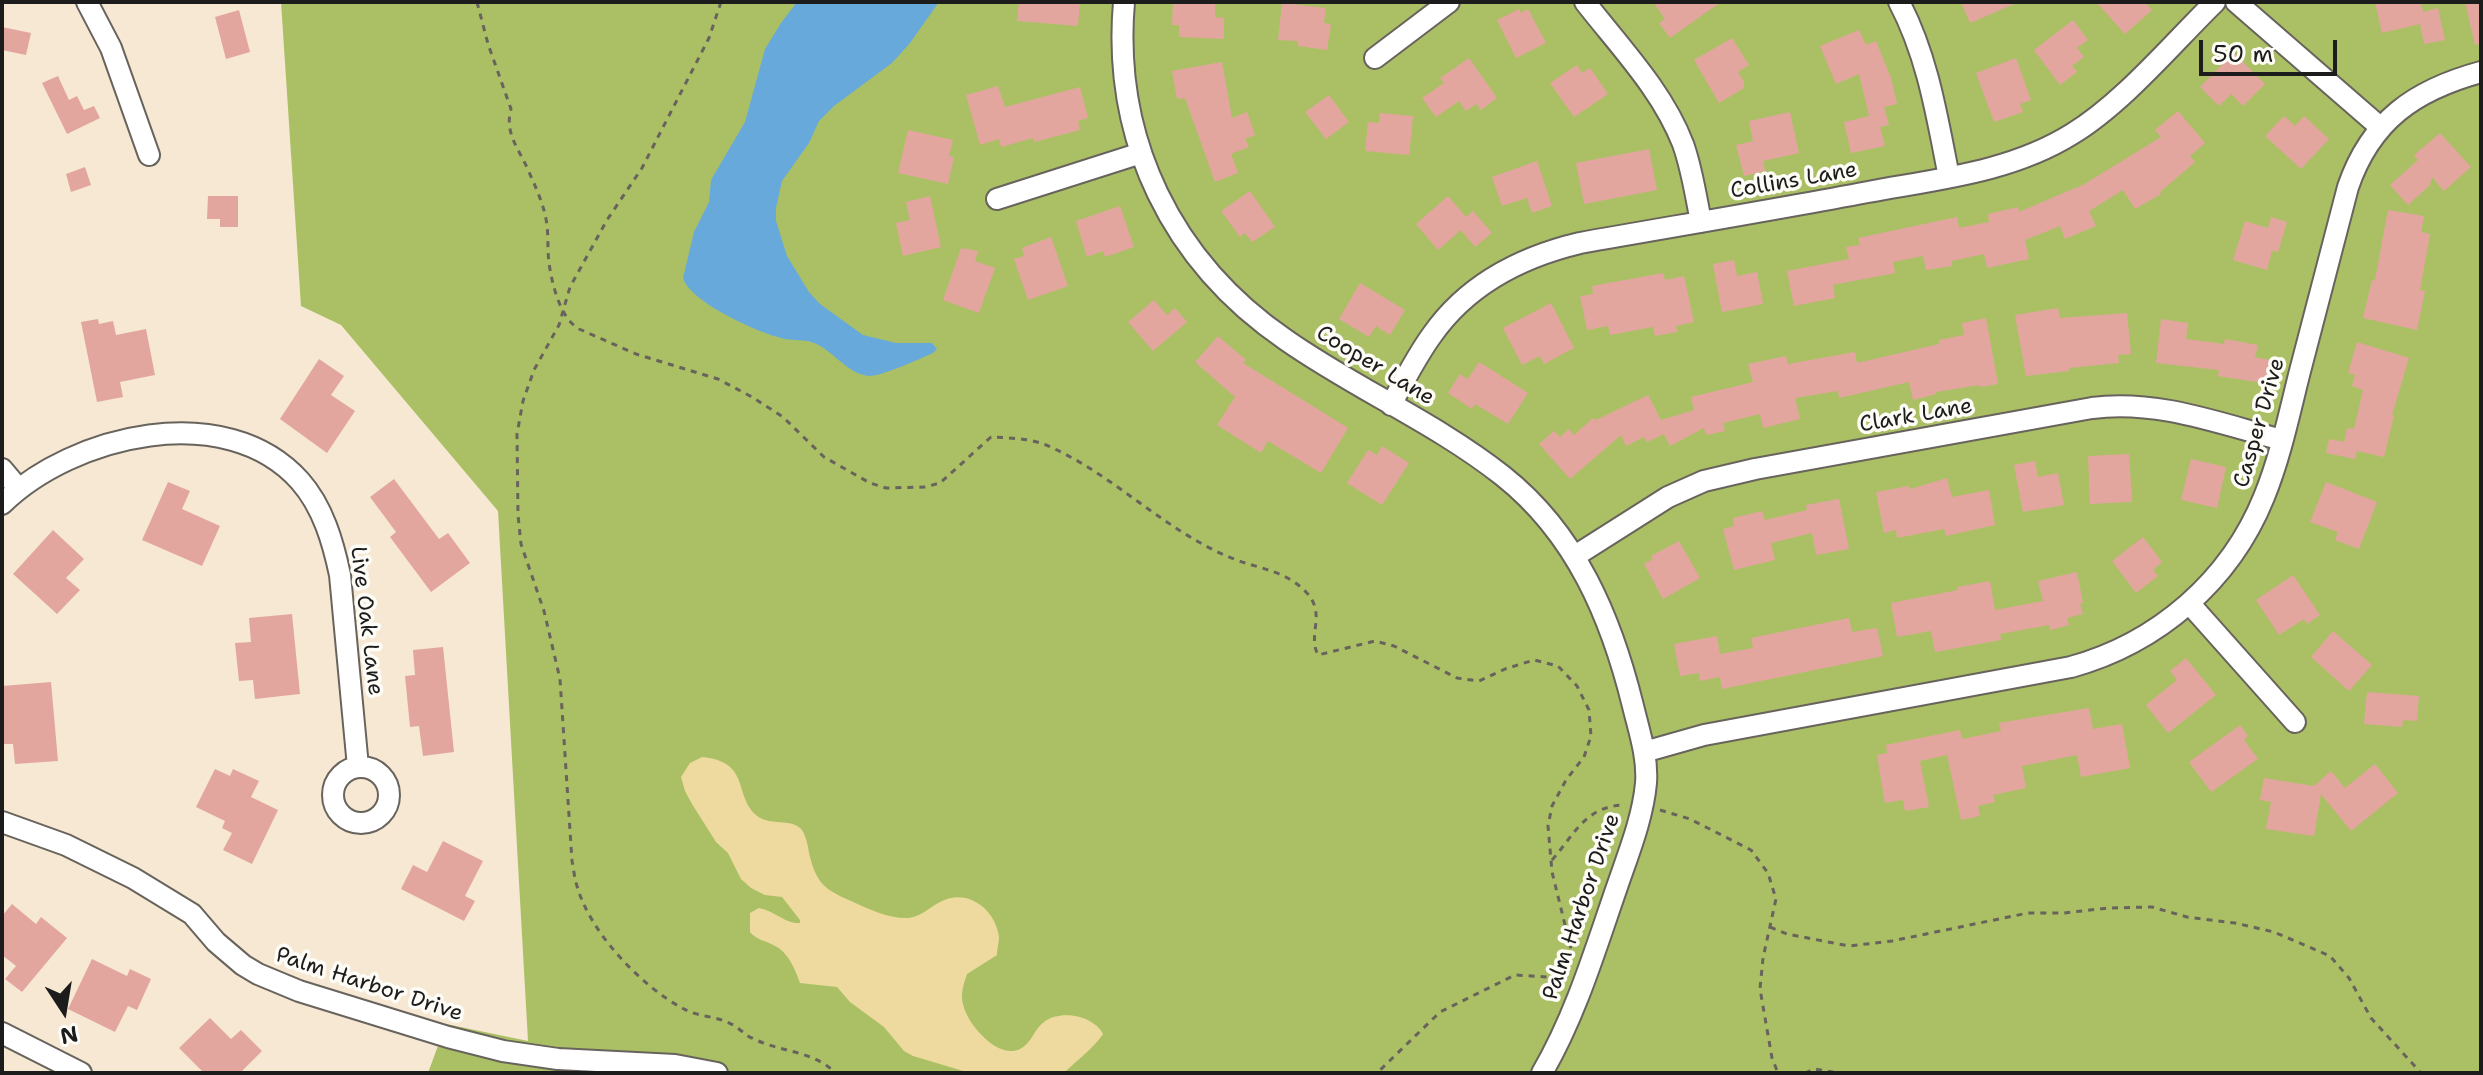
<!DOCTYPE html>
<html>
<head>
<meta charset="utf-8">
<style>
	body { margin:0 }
	#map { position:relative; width:2483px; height:1075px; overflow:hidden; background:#f6e8d3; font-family:"Shantell Sans",sans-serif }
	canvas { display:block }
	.frame { position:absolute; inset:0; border:4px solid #1c1c1c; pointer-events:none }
	.north { position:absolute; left:24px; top:971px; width:80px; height:80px; -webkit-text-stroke:6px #fdfcf7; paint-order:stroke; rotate:168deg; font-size:22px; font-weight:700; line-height:32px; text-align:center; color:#1c1c1c }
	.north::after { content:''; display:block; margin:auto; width:28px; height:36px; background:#1c1c1c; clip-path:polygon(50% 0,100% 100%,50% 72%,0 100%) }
	.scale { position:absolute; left:2199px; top:40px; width:138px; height:36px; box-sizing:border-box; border:4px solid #1c1c1c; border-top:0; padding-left:10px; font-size:24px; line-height:28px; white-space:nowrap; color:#1c1c1c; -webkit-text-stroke:6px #fdfcf7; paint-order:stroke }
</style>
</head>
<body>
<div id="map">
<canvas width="2483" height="1075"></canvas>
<div class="frame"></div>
<div class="north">N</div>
<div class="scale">50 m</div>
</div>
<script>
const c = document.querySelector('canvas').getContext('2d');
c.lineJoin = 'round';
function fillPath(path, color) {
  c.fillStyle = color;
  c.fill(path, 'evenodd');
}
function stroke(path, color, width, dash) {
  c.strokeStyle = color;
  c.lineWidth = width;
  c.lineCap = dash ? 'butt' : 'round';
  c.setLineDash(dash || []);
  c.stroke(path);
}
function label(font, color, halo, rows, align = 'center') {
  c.font = font + ' "Shantell Sans",sans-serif';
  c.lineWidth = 7;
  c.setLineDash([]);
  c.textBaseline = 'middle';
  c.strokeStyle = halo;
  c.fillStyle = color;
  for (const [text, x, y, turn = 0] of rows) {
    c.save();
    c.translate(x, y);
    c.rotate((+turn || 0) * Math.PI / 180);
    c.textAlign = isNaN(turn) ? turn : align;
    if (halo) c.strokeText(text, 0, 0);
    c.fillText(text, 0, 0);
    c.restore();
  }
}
fillPath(new Path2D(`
	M281,2H2481V1073H428L446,1024L528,1041L498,511L341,325L301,306Z`), '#abc065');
fillPath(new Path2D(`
	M702,757C751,762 733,794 756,815C769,827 791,817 802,830C806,836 808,846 809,853C816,882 823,889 851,901C869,909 889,919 909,918C924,916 933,903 947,899C972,891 996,912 999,937C999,942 997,950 997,955L967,974C964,983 960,994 963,1004C967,1024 998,1060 1020,1049C1032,1043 1034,1029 1044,1022C1061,1009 1094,1016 1103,1034C1093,1049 1077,1060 1064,1073H970L913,1056L904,1051L884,1027L850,1002L837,987L800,983C795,969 788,951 773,945C764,940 757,940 750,932V913L759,908C775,911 785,924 800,923V920L782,897L765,895L751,888L741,879L728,853L716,842L692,804L685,791L681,777L690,763Z`), '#eeda9e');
fillPath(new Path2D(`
	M797,2H939L910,43L892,63L834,106L819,121L809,143L782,181L776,208V221L787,256L809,292L820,304L863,335L896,343H932L937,349L933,353C919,359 883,376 869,376C846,374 832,348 811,342C801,339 790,341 781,338C757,332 690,302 683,278L694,232L709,202L711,180L745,122L765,49L781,23Z`), '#68a9dc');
fillPath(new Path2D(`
	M1019,2H1080L1078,26L1017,21Z
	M1173,2H1215V17L1224,18V39L1179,37V25H1172Z
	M1653,2H1721L1670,38L1659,23L1665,19Z
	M1961,2H2019L1970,23Z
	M2096,2H2145L2152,10L2125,34Z
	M2375,2H2421L2423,12L2438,8L2445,40L2424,44L2420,24L2382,33Z
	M2465,2H2481V44L2475,45Z
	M1282,3L1326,8L1324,23L1331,24L1327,50L1298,46V41L1278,40Z
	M1519,9L1521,13L1528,9L1546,43L1516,58L1497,20Z
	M239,10L250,52L226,59L215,17Z
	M2073,20L2088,40L2077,48L2084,57L2072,66L2077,72L2060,85L2034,50Z
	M2,27L31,33L26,55L2,50Z
	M1859,30L1866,45L1876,41L1891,78L1897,104L1884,107L1889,125L1880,127L1885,146L1851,153L1844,122L1869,116L1859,74L1836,84L1820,46Z
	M1732,38L1749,65L1738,72L1744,82V88L1719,103L1694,60Z
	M2234,53L2265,84L2243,106L2231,94L2219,106L2200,87Z
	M1469,58L1497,98L1481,110L1476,104L1466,111L1459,101L1436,117L1422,98L1444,83L1440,78Z
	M2016,58L2031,100L2020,104L2023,112L1994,122L1976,73Z
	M1222,62L1232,118L1247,112L1255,135L1245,139L1249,147L1231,154L1238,173L1215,182L1185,98L1177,99L1172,71Z
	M1577,65L1582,73L1590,68L1608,94L1574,117L1550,83Z
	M58,76L69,100L77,96L84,110L94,106L100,118L67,134L42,83Z
	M998,86L1005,107L1080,87L1088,118L1078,121L1080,130L1034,142L1033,138L1001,147L999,139L980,145L966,95Z
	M1329,95L1349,122L1326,139L1305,112Z
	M2178,111L2205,143L2190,156L2195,162L2160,192L2161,194L2135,209L2123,190L2089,211L2096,226L2065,239L2060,226L2025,240L2029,259L1987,268L1984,254L1952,261V266L1926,270L1923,256L1893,262L1895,273L1833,285L1835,298L1794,306L1787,271L1849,259L1846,247L1860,245L1858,238L1957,217L1959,228L1989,222L1988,214L2018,207L2019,212L2068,191L2083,185L2161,137L2155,130Z
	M1790,112L1799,153L1763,161L1765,171L1744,176L1736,145L1753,141L1749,121Z
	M1380,113L1413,116L1409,155L1365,151L1368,122L1379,123Z
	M2284,116L2295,126L2304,116L2329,139L2301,169L2265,136Z
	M908,130L953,140L949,156L954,157L948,184L898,173Z
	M2440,133L2471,167L2444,191L2432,177L2430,185L2408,205L2390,185L2418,160L2414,155Z
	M1649,149L1657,190L1584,204L1576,163Z
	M1537,161L1552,206L1532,213L1527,198L1502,206L1492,177Z
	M85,167L91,185L71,192L66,174Z
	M1250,191L1275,227L1252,242L1245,233L1240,237L1221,211Z
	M208,196H238V227H220V219H207Z
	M930,196L941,247L903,256L896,223L910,220L906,202Z
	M1448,196L1466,217L1473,211L1492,233L1475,247L1461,230L1438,250L1416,224Z
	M1120,206L1134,247L1105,257L1103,251L1087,257L1076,221Z
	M2388,210L2424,216L2421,232L2430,234L2420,290L2425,291L2417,330L2363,318L2372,280H2375Z
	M2271,217L2287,222L2278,252L2272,251L2267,270L2233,260L2245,221L2268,228Z
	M1051,237L1068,286L1028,300L1014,259L1024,256L1022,248Z
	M961,248L978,251L975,261L995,268L979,313L943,300Z
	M1734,260L1737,276L1757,272L1763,304L1722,312L1713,264Z
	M1663,273L1665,280L1684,276L1694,322L1676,326L1677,332L1655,336L1653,327L1610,335L1608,326L1587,330L1580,296L1593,294L1592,286Z
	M1360,283L1405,310L1390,335L1376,326L1369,337L1339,319Z
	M1154,300L1167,315L1175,308L1187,322L1153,351L1128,322Z
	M1551,303L1574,348L1544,364L1540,356L1522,365L1503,328Z
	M2058,308L2060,318L2127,313L2131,354L2118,355L2119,363L2069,368V371L2026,376L2015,315Z
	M1986,318L1998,384L1980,387V385L1936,392V394L1913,400L1909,382L1839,398L1838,391L1795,398L1800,419L1763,428L1760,414L1723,423L1725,431L1706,435L1704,428L1670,446L1664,434L1647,442L1644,437L1626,446L1621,435L1570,479L1539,444L1554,431L1560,437L1569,429L1574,435L1593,418L1596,420L1648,395L1661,420L1694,410L1691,397L1753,382L1748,364L1786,356L1788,364L1855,352L1857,363L1939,344V340L1964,335L1962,323Z
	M98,319L99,324L113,321L116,335L146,329L155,375L120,382L123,397L97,402L81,322Z
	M2161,319L2188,323L2186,339L2224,344L2225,339L2258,345L2255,357L2274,361L2270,384L2218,376L2219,370L2156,363Z
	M1218,336L1246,360L1243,363L1348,428L1321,473L1268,441L1261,453L1217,425L1235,397L1195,362Z
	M2357,342L2409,358L2392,415H2394L2384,457L2357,451L2355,459L2326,453L2329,439L2344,442L2347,428L2354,429L2363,390L2352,386L2355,375L2348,373Z
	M319,359L344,376L331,395L355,411L327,453L280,419Z
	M1479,362L1528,393L1508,424L1475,404L1472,409L1448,393L1460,374L1468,379Z
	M1382,446L1409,463L1382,505L1347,483L1368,450L1377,455Z
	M2129,454L2132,502L2090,504L2088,456Z
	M2191,459L2226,467L2217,508L2181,500Z
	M2035,461L2038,477L2058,473L2064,505L2023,512L2014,465Z
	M1947,478L1952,497L1989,490L1995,525L1946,536L1944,529L1897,538L1896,530L1884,533L1876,492L1909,486L1910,489Z
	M394,479L439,539L448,533L470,563L431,592L390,537L396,532L370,497Z
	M168,482L190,491L182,509L220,526L202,566L142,540Z
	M2326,482L2377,502L2359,549L2335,540L2338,532L2310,522Z
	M1839,499L1849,549L1816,555L1812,533L1771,543L1775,560L1734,570L1723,529L1734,526L1733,518L1762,511L1765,520L1807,510L1806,505Z
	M53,530L84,559L66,578L80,590L57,614L13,574Z
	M2143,537L2162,562L2153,570L2158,576L2136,593L2112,561Z
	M1679,541L1700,578L1663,599L1644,564L1653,559L1651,556Z
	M2077,572L2083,603L2080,604L2083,614L2067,618L2069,625L2050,630L2049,625L2000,634L2001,640L1935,652L1931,631L1897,637L1891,603L1958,590L1957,587L1990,581L1995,610L2043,601L2038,581Z
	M2293,575L2320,615L2307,624L2304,619L2279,635L2256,600Z
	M292,614L300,694L255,699L253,680L239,681L235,643L251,642L249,618Z
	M1849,618L1852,632L1877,628L1883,656L1722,689L1720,677L1700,681L1699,673L1680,676L1674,644L1717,636L1720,654L1753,648L1751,638Z
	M2333,631L2372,665L2349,691L2311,657Z
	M443,647L454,752L423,756L419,726L410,727L405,676L415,675L413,650Z
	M2186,658L2216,695L2168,733L2146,705L2177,680L2170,671Z
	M51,682L58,761L15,764L13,744H4L2,686Z
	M2367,692L2419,696L2417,721L2403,720L2402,727L2364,724Z
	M2089,708L2093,729L2122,724L2130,768L2081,777L2077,755L2022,766L2026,788L1993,795L1995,802L1978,806L1980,816L1961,820L1947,755L1920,761L1929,807L1905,811L1903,800L1885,803L1877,755L1887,753L1886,745L1960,730L1962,739L2001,731L1999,723Z
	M2240,725L2248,736L2244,740L2258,759L2211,792L2189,762Z
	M2375,764L2398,793L2351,831L2321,794L2314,836L2266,829L2271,802L2260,800L2264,778L2314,786L2331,771L2345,788Z
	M215,769L230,776L233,769L259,781L251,797L278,810L252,864L223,850L232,833L222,828L225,821L196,807Z
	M443,841L483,861L465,896L475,901L464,921L401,889L413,865L427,872Z
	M12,904L36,924L41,917L67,938L22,992L5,979L16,966L2,955V916Z
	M92,959L127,976L130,969L151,979L137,1010L128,1006L115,1032L68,1009Z
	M210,1018L231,1039L241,1030L262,1051L240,1073H204L179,1048Z`), '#e3a69e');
const street = new Path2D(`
	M87,2L111,48L149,155
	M1124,2C1112,140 1172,262 1286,340C1356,389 1436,423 1503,476C1576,534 1611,617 1633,706C1639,731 1648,757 1646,783C1643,817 1629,852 1618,884C1596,947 1576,1015 1542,1073
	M1585,2C1620,47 1662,90 1683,144C1692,169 1696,197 1701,222
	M1899,2C1928,57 1937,117 1949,177
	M2236,2L2380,127
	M1375,58L1449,2
	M997,199L1141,153
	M1391,405C1404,381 1416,357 1432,335C1467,285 1521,257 1580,243C1676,226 1773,210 1868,192C1938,179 2011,172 2072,134C2123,103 2172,44 2215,2
	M2,469L18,488
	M2,504C72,435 226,398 300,481C323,507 333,542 340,575L358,767
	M1575,556L1668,497L1704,481L1755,469L2092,408C2156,399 2221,424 2282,440
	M2189,603L2295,722
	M1644,752L1704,735L2071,667C2158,643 2230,581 2264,497C2280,458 2289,415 2299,375C2316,312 2332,249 2348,187C2371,120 2415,90 2481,72
	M333 795a28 28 0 1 1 56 0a28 28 0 1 1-56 0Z
	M2,822L66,845L133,878L192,914L216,942L243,965L258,974L299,991L448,1037L503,1051L558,1059L675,1065L717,1073
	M2,1033L81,1073`);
stroke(street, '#68635c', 24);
stroke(new Path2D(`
	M477,2L488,44L511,109C504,134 520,150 529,172C536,188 543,203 546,219C549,234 547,248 549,263C552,284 560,318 579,329L636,354L718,379L752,397L783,417L824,457L870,483L886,488L925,487L940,483L991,437C1009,438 1029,438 1046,445C1114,474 1165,532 1234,559C1260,569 1286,571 1306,592C1327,614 1307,634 1318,655L1375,641L1394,646L1457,678L1479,681L1505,669L1534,660L1558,666L1577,686L1589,710L1591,736L1584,757L1566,780L1552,806L1548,826L1552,872L1572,953L1564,969L1548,977L1515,975L1440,1012L1377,1073
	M721,2L709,38L642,168L607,220L570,287L559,325L534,370L523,401L517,434L518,515L521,544L544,611L560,679L572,861C574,869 574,878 577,886C590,933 642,987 684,1009C698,1017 717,1016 731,1024C739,1027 744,1035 752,1038C781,1053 810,1049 836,1073
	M1660,810L1690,819L1751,850L1768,873L1776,899L1763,958L1760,989L1772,1058L1778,1073
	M1552,860C1575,834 1585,806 1625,805
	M1770,927L1787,934L1849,946L1892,941L2028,913H2064L2108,908L2152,907L2187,917L2235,923L2274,932L2330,956L2349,978L2371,1018L2421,1073
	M1805,1073L1814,1069L1839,1073`), '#68635c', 3, [6, 6]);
stroke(street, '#fff', 20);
label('22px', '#1c1c1c', '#fdfcf7', [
	["Collins Lane",1794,181,-10],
	["Cooper Lane",1375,366,31],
	["Clark Lane",1916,416,-10],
	["Casper Drive",2260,423,-74],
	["Live Oak Lane",366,621,83],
	["Palm Harbor Drive",1582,907,-71],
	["Palm Harbor Drive",369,985,18]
]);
</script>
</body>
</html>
